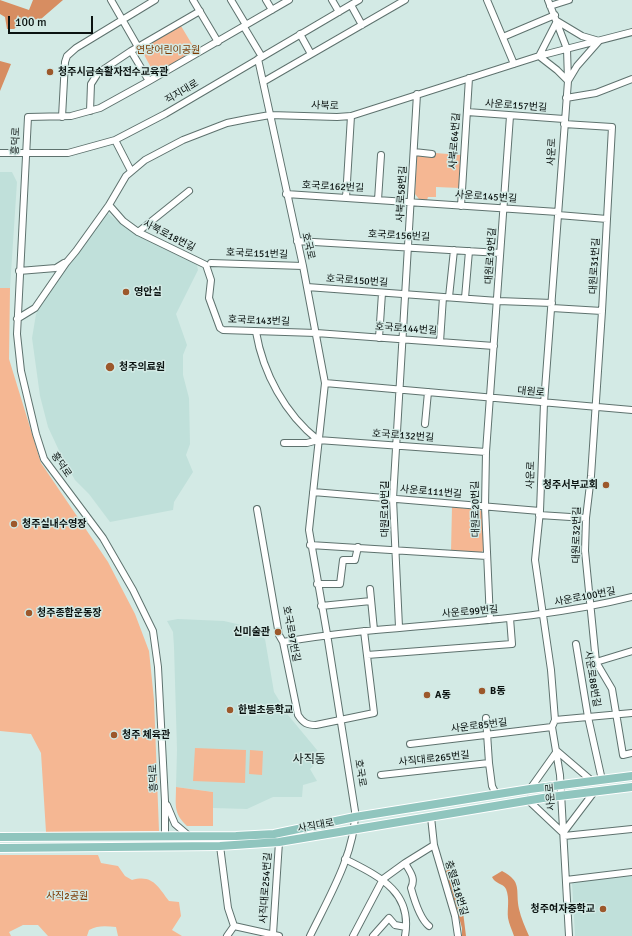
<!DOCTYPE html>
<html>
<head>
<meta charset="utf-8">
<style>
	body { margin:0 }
	#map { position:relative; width:632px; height:936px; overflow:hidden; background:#d3eae5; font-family:Signika,sans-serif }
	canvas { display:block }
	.scale { position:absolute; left:8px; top:16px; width:85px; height:18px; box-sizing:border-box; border:2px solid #0b1311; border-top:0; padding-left:5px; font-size:12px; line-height:14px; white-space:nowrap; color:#0b1311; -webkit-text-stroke:3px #d3eae5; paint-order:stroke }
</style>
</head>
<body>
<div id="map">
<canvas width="632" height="936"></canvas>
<div class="scale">100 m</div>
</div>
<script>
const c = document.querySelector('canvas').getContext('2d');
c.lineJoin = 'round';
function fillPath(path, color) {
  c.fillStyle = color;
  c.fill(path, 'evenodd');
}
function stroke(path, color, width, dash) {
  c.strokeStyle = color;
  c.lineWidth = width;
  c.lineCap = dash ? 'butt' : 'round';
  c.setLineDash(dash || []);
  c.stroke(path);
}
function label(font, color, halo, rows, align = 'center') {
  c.font = font + ' Signika,"Noto Sans KR",sans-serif';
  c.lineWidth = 3;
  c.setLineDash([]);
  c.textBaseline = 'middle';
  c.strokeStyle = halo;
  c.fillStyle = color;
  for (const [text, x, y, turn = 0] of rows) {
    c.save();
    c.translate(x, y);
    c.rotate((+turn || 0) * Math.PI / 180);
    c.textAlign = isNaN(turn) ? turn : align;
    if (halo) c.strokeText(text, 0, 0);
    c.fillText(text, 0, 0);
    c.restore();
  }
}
fillPath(new Path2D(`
	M0,172H12L17,182L10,288H0Z
	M106,212L136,235L197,265L198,270L176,314L187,345L183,355V375L189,398L190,444L186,455L193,472L174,502L173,510L110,522L89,494L75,480L62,457L48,427L40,396L32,338L36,314L41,302Z
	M178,619L224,621L250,627L265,639L274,692L288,715L317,750L319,760L310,769L317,781L303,785L302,797H273L247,809L213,808V792L176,787L177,750L174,647L173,632L167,621Z
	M632,876V936H575L572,882Z`), '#c0e0da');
fillPath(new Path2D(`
	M181,26L196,51L159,73H154L142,51V48Z
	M435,153L462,155L460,188L436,187V197H428L427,200L419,199L415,194L417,155L434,156Z
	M0,288H10L9,359L41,463L108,562L135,614L149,651L154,700L159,831L46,832L41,753L31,734L0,731Z
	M452,507L480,510L483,513L485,548L481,553L451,552Z
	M195,748L246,750L245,783L193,781Z
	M250,750L263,751L262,775L249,774Z
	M176,787L213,792V826H187C173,813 176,805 176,787Z
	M0,855H98L101,863L118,866L125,876L132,880C153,874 158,887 169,901L179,902L181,916L172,930L182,936H118L116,927C106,926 98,925 89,930L87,936H48L38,925H23L9,932L11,936H0Z`), '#f5b793');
fillPath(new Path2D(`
	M0,0L29,10L33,0H63L41,19L26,20L14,29H7L5,17L0,14Z
	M0,61L11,64L0,91Z
	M453,865L456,867L454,880L462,904L466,936H462V928L451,889L444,876L445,872Z
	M502,871C523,882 515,890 519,909C521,918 525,927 529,936H514C512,930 509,924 508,918C507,909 510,899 506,889C503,883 495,884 492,877Z`), '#d78d61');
const minor = new Path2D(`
	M111,0L138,47
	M193,0L218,42
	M231,0L246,25
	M266,0L272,10
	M332,0L339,12
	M487,0L514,64
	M548,0L567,49L568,81L544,403L540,511L535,560L551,670L555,720L552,727L560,775L569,936
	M351,5L362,25
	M550,6L569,0
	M557,21L582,36L599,41L577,66L568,81L557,70L539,56Z
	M244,27L262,57
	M300,34L311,54
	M503,37L555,15
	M131,51L149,81
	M258,59L303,266L325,383L309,530L327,634L355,811C356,852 328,899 310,936
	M263,82L405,0
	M566,98L596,93L632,79
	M90,111L91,84L98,73L131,51L200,11
	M467,112L564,119
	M62,117L65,62L67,56L76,48L155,0
	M564,124L612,127L602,311L591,476L586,518L585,551L596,662L612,689L623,755L632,753
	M115,140L131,171
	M414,152L432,154
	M0,153H68L115,140L165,114L359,0
	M286,194L558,212
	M346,198L351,116
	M378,200L381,155
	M109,205L123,221L138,232L206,265L211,280L209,298L220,328L223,330L316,333L494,346
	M461,206L469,78
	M558,215L607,219
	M138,232L189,191
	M297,241L500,253
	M211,263L303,266
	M19,271L56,268L64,263
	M307,287L498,301L552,303
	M449,297L454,250
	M465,298L469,251
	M552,308L602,311
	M17,319L35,308L66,263L76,251L109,205L126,176L145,160L183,140L227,123L247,119L270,115L337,117L351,116L539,56L632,32
	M256,332C263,373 285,414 318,440
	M379,338L382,293
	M440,342L443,297
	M325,383L632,410
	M425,424L428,392
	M284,443H307L318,440L486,452
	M313,492L540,511
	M257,509L279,635L283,642L298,715C303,723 307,725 316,725L374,713L364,631
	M539,515L586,518
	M310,545L487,556
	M317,584H340L343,560H355L358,547
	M370,589L374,630
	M321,606L371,601
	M490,620L485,507L486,452L510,116
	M399,627L393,499L417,94
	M283,642C399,622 517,626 632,597
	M576,644L588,717L602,780
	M367,655L512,644L510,618
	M596,662L632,651
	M486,718L489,763L492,786L496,794
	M555,720L632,713
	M410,744L552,727
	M557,751L592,781
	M381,775L489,763
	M530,789L557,751
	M528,800L563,833
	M167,805L175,824L189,836
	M563,833L594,792
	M165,836V801L158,667L153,631L133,590L103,538L44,459L36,434L21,371L17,334L28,117L71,116L100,108L149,81L289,0
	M564,836L632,829
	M434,845L455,916L458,936
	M220,846L228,908L234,926
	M345,859C378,876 413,891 405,936
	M405,863C410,872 416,878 411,888C414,899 420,919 429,926
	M566,880L632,872
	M234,926L279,936
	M273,934L279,842
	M227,936L234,926
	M353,936L383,879L405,863L434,845L431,817
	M373,936L389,918L395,925L406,927`);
const major = new Path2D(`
	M0,837L236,836L274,834L355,817L530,789L632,776
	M0,848L220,846L279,842L543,798L632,787`);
stroke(minor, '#5e726e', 8);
stroke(major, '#fff', 10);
stroke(minor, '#fff', 6);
stroke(major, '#90c5be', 8);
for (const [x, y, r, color] of [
	[50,72,4,"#9c582b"],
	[126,292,4,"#9c582b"],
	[110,367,5,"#9c582b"],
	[606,485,4,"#9c582b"],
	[14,524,4,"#9c582b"],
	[29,613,4,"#9c582b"],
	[278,632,4,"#9c582b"],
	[482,691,4,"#9c582b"],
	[427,695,4,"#9c582b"],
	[230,710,4,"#9c582b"],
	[114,735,4,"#9c582b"],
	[603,909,4,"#9c582b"]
]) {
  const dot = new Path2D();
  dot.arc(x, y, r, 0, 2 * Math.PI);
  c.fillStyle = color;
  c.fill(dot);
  stroke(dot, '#d3eae5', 1.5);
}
label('10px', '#7c3901', '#d3eae5', [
	["연당어린이공원",168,50],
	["사직2공원",67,896]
]);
label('bold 10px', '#0b1311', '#d3eae5', [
	["청주시금속활자전수교육관",58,72],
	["영안실",134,292],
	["청주의료원",119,367],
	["청주서부교회",598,485,"right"],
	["청주실내수영장",22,524],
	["청주종합운동장",37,613],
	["신미술관",270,632,"right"],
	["B동",490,691],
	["A동",435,695],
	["한벌초등학교",238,710],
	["청주 체육관",122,735],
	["청주여자중학교",595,909,"right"]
], 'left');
label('10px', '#0b1311', '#d3eae5', [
	["직지대로",182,92,-31],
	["사북로",325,106,2],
	["사운로157번길",516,106,4],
	["흥덕로",16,141,-87],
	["사북로64번길",455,141,-86],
	["사운로",552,152,-87],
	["호국로162번길",333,187,3],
	["사북로58번길",402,194,-87],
	["사운로145번길",486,197,4],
	["사북로18번길",169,236,27],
	["호국로156번길",399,236,3],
	["호국로",308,246,77],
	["호국로151번길",257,254,2],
	["대원로19번길",491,256,-86],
	["대원로31번길",595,266,-87],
	["호국로150번길",357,281,4],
	["호국로143번길",259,321,2],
	["호국로144번길",406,329,4],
	["대원로",531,392,5],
	["호국로132번길",403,436,4],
	["흥덕로",61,465,56],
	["사운로",531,475,-88],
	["사운로111번길",431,492,5],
	["대원로10번길",385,509,-90],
	["대원로20번길",476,509,-91],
	["대원로32번길",577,535,-89],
	["사운로100번길",585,597,-11],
	["사운로99번길",470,612,-5],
	["호국로97번길",291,634,79],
	["사운로88번길",592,679,81],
	["사운로85번길",479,726,-7],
	["사직대로265번길",434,759,-6],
	["호국로",360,773,81],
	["흥덕로",154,778,-93],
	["사운로",551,797,-94],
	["사직대로",316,826,-10],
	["사직대로254번길",266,888,-86],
	["충렬로18번길",456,888,73]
]);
label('12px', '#0b1311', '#d3eae5', [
	["사직동",309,760]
]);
</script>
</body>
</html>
